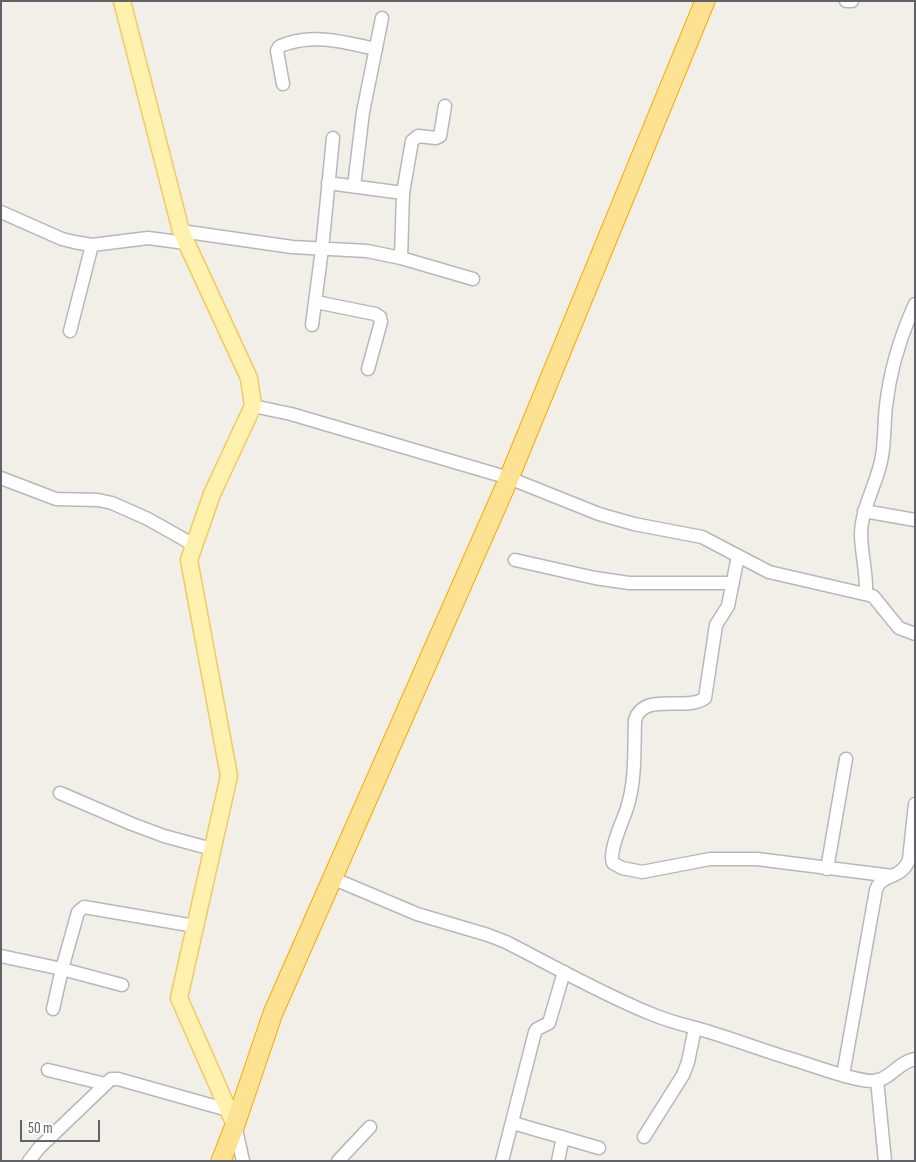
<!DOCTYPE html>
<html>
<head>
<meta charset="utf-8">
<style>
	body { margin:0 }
	#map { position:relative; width:916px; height:1162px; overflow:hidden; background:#f1efe8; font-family:"Sofia Sans Condensed",sans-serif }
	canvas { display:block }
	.frame { position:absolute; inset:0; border:2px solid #5f6368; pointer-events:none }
	.scale { position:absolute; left:20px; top:1120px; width:80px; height:22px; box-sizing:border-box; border:2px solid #5f6368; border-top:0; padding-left:6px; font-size:15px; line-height:18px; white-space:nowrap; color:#5f6368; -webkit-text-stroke:4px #fff; paint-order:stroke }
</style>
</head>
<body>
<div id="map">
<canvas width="916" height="1162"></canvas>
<div class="frame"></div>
<div class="scale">50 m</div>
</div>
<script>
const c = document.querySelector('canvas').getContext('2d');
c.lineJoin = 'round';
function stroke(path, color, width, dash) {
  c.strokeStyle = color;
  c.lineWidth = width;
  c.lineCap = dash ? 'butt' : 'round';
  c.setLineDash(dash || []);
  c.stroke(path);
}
const minor = new Path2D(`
	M846,1H852
	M283,84L277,51C279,45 283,45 289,43C319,34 346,43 376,49
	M328,183L403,193
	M354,186L363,112L382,18
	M1,212L62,239L74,242L92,245L148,238L186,243
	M181,231L292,247L367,251L401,258L473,279
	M401,258L403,193L412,141L418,136L436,138L440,136L445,106
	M316,302L375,314L380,317L381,322L368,369
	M312,325L322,249L333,138
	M70,331L92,245
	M253,406L291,414L509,478L599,514L634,524L702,537L769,572L873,596L899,628L915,634
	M1,478L56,499L98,500L112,503L148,519L194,545
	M864,511L915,520
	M738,556L728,606L716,625L705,698C686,712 644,691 635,720C634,749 636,780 627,808C623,821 608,851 613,863L622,868L642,872L710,859H757L892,876
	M515,560L595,578L629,583H733
	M866,593C867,573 861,553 861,533C862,506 878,482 882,456C885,439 884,422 886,406C890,370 900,337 915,304
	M60,793L132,824L164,836L212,849
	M827,869L846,759
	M332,878L417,914L488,935L506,942C553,966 600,993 649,1013C665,1020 680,1024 696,1028C731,1038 764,1051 798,1061C817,1067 857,1082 875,1081C889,1080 900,1061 915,1059
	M1,956L62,969L122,985
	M53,1009L62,969L78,912L84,907L195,926
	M48,1070L105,1084
	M843,1075L876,890C881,873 901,880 909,860L915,804
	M877,1080L885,1161
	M513,1123L599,1148
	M235,1125L243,1161
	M644,1137L683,1075L688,1062L695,1028
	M29,1161L39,1148L111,1079H118L228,1110
	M338,1161L370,1127
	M502,1161L535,1032L537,1029L549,1023L564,972
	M558,1161L563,1137`);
const major = new Path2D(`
	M122,1L181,231L249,378L253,406L212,494L189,560L229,776L179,998L235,1125`);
const highway = new Path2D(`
	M221,1161L235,1125L273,1013L509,478L705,1`);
stroke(minor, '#b5b8bc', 15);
stroke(major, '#f2c960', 19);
stroke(highway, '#f9ab00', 21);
stroke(minor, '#fff', 12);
stroke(major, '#fff2af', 16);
stroke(highway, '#fde293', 19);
</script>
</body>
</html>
